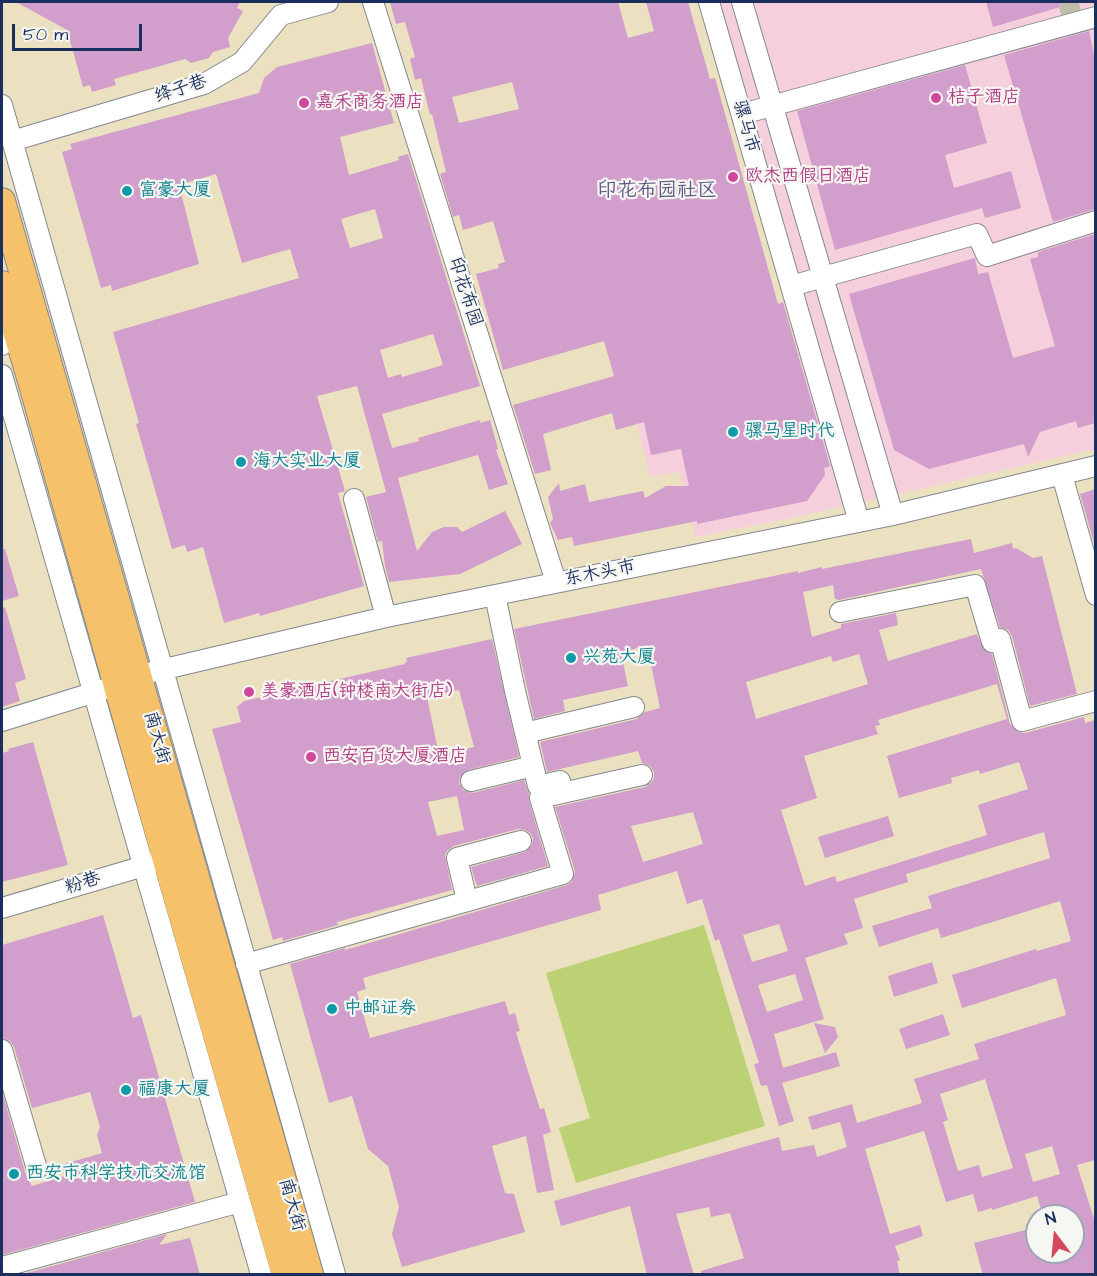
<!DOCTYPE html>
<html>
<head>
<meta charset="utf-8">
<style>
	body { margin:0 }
	#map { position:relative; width:1097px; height:1276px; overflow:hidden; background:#ebe1c0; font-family:"Architects Daughter",sans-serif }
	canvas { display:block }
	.frame { position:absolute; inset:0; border:3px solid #1b2f5e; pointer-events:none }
	.north { position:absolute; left:1025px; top:1204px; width:60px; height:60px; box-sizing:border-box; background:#f6f6f2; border:2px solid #9ea6b7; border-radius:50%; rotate:344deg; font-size:16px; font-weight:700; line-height:24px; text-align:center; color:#1b2f5e }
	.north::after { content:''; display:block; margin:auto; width:21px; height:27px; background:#d1495b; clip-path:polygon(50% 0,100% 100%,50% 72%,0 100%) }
	.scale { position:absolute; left:12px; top:24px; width:130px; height:27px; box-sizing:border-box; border:3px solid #1b2f5e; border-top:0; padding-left:8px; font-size:18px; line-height:21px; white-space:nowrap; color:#1b2f5e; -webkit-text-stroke:4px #f6f6f2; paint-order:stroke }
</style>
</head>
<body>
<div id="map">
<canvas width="1097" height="1276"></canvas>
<div class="frame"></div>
<div class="north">N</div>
<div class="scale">50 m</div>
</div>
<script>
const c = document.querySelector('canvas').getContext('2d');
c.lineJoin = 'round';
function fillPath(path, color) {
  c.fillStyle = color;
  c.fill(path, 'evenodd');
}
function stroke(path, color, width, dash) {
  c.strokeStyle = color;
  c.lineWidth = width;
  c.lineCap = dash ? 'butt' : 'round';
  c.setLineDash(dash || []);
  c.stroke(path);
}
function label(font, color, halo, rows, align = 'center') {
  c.font = font + ' "Architects Daughter","LXGW WenKai TC",sans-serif';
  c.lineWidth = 4.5;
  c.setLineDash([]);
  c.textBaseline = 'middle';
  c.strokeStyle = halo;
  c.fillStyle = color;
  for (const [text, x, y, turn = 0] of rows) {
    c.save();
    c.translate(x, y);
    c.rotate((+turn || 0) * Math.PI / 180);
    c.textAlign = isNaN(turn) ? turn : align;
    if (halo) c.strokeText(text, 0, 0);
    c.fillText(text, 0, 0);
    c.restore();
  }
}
fillPath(new Path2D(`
	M704,2H1095V449L787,519L695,537L679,472L650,477L635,416L807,367Z`), '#f5cfdc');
fillPath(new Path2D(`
	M704,925L765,1126L576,1183L559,1128L590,1118L546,973Z`), '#bcd074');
fillPath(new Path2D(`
	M16,2H240L237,8L243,11L228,38L230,47L213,52L209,58L191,63L185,59L114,79L116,85L92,92L90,85L83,87L67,30Z
	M390,2H618L628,38L654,31L646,2H688L710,79L715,78L778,304L783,302L830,466L824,468L825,475L807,501L697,524V521L574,546L572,537L558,540L550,523L553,519L548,497L559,483L560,491L585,484L589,502L643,491L645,498L666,486H689L681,449L651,455L644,422L616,430L612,413L543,434L551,470L535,474L513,405L614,376L604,341L503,370L476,274L499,268L498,264L505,262L493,221L463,230L459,215L453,217L440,174L446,172L432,114L430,115L421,78L415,80L410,59L415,57L405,22L396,24ZM512,82L519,109L459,123L452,97Z
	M986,2H1066L1067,5L993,27Z
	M1089,31L1095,60V209L1053,222L1004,55Z
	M372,43L394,123L340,137L349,175L399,160L398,157L408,154L480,386L382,414L392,448L419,441L418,438L480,420V423L490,420L498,449L496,450L508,484L489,490L478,455L398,478L417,551L432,532L444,527H457L462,532L505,511L522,544L460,574L389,582L385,566L382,541L378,542L366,497L386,492L357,386L317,396L345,491L338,493L364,586L260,616L259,613L224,623L203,547L187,552L185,545L172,549L136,424L139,423L113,332L299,278L290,249L242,263L216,174L179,185L199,264L112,291L111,285L101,288L62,152L72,149L70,144L259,93L264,78L277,67ZM375,209L383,238L350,248L341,219ZM433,334L443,365L402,377L401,374L388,378L380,350Z
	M965,65L987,143L945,155L954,188L1011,171L1021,208L985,218L982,208L835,250L797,111Z
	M1095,234V423L1078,428L1076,421L1040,432L1028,457L1024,444L929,469L894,450L849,294L975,258L978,274L988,272L1013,358L1055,346L1030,259L1038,257V252Z
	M1095,489V542L1094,543L1080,494Z
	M971,539L974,553L1012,543L1013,549L1016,548L1033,558L1042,556L1077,694L1030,706L1012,636L1008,630L1000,627L981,569L839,600L835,599L833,585L803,592L812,637L841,628V624L896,613L898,625L879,630L888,661L977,634L984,650L992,654L1010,724L1018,732L1025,733L1084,717L1085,723L1095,720V1160L1077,1165L1095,1222V1275H983L974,1243L1037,1227V1252H1073V1216H1043L1037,1196L992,1210V1208L978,1212L973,1194L946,1202L924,1131L865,1149L890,1234L920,1225L923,1236L895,1246L900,1260L897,1261L900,1275H701V1271L744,1258L730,1213L711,1217L709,1207L676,1214L694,1275H647L630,1206L561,1226L554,1201L779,1137L782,1151L814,1145L817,1157L847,1147L840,1122L812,1130L808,1117L852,1104L857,1123L922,1103L914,1079L979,1059L974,1044L1066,1015L1056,978L962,1008L952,975L1036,949L1037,951L1071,941L1060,901L941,938L938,928L879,947L872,926L932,908L928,896L1050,858L1044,832L906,874L908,882L854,899L863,928L844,934L848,944L805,958L824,1019L774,1034L783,1068L836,1052L840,1066L782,1083L794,1121L779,1126L767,1085L761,1086L754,1064L759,1063L719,939L715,941L702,899L687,904L677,871L598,895L601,910L363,978L366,989L357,992L370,1038L505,1001L509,1015L515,1013L520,1031L516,1032L521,1049L540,1109L544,1108L551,1132L543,1135L554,1190L537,1193L526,1136L492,1146L505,1193L514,1194L525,1232L402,1267L392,1234L399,1207L388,1166L368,1149L352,1096L329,1103L290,964L345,948V950L567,885L572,882L575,871L555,807L645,787L651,783L654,778V772L650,766L642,763L638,751L547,772L540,742L637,719L645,712L660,708L647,645L621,653L628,686L563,700L565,711L534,719L514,629L798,571V573L822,567V569ZM859,654L868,684L756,719L746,682L831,656L833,662ZM997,684L1007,719L887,756L899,798L952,783L951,778L979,770L980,774L1019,762L1028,789L978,805L987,835L837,882L835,876L805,886L781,810L817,798L804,756L878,734L875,726L880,725L878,720ZM693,812L703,844L643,862L631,826ZM779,924L788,951L752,962L743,935ZM795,974L803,1000L767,1012L758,985ZM985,1079L1013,1168L982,1177L979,1165L958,1171L943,1122L948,1120L940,1094ZM1052,1146L1060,1174L1033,1182L1025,1154Z
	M2,549H5L19,596L2,601Z
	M5,607L26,679L15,683L20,701L2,707V608Z
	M492,639L519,757L468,770L460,777L459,783L463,790L473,793L524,780L529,794V801L548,866L477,886L471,867L525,852L532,845L533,838L530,833L525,830L518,829L454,846L448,850L445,855L452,890L337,922L338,925L283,941L282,937L273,940L212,729L241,722L237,707L244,701L405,664V662H407L406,658ZM459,690L474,747L439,755L427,697ZM457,796L464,830L437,836L428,802Z
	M33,742L68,865L2,882V753L9,751L8,749Z
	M888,816L894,836L825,858L818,837Z
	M103,915L133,1018L141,1015L195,1202L2,1255V1091L25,1172L32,1186L64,1176L61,1165L102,1153L97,1135L100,1127L90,1092L32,1108L14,1047L10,1041L2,1038V945Z
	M932,962L938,983L894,997L888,976Z
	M943,1014L950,1035L906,1049L899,1029Z
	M814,1023L835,1027L838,1037L825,1053Z
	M167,1234L159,1245L190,1238L200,1275H20Z`), '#d29ecb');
stroke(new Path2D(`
	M1068,2L1074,23`), '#c1bdac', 20, [20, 10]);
const minor = new Path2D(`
	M373,2L556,582
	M709,2L859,522
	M742,2L893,515
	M2,105L335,1274
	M742,114L1096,17
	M12,141L204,84L242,62L281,15L328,2
	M791,286L977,234L987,256L1096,221
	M2,345L17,333
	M2,375L261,1274
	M1062,475L1096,595
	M354,499L386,617
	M495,595L515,691L538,786L560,781
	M840,612L975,585L992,642L1000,639L1022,721L1096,701
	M152,672L386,617L893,515L1096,466
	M2,721L105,689
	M525,733L634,707
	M471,781L533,766
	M467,901L457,858L521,841
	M2,908L154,863
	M246,964L563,874L540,798L642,775
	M2,1050L37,1169
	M2,1267L240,1202`);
const major = new Path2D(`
	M2,201L310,1274
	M2,284L31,381L166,860L285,1274`);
stroke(minor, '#83888f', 22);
stroke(major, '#83888f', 28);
stroke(minor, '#fff', 20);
stroke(major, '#f5c16b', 26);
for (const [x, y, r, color] of [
	[936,98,6,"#d1479c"],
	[304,103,6,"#d1479c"],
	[733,177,6,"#d1479c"],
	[127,191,6,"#0f9aa8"],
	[733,432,6,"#0f9aa8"],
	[241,462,6,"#0f9aa8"],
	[571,658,6,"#0f9aa8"],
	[249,692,6,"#d1479c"],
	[311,757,6,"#d1479c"],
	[332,1009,6,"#0f9aa8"],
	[126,1090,6,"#0f9aa8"],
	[14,1174,6,"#0f9aa8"]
]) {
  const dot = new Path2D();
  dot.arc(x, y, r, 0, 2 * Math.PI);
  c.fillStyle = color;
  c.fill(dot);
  stroke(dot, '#f6f6f2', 2);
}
label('18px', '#1b2f5e', '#f6f6f2', [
	["绛子巷",181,90,-19],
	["骡马市",745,127,74],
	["印花布园",464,292,72],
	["东木头市",600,574,-11],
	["南大街",156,738,74],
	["粉巷",83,884,-17],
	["南大街",291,1205,74]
]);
label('18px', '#b23c85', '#f6f6f2', [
	["桔子酒店",948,98],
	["嘉禾商务酒店",316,103],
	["欧杰西假日酒店",745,177],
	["美豪酒店(钟楼南大街店)",261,692],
	["西安百货大厦酒店",323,757]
], 'left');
label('18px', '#0d838f', '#f6f6f2', [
	["富豪大厦",139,191],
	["骡马星时代",745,432],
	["海大实业大厦",253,462],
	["兴苑大厦",583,658],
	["中邮证券",344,1009],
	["福康大厦",138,1090],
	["西安市科学技术交流馆",26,1174]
], 'left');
label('20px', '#5b5684', '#f6f6f2', [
	["印花布园社区",657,192]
]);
</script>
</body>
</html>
